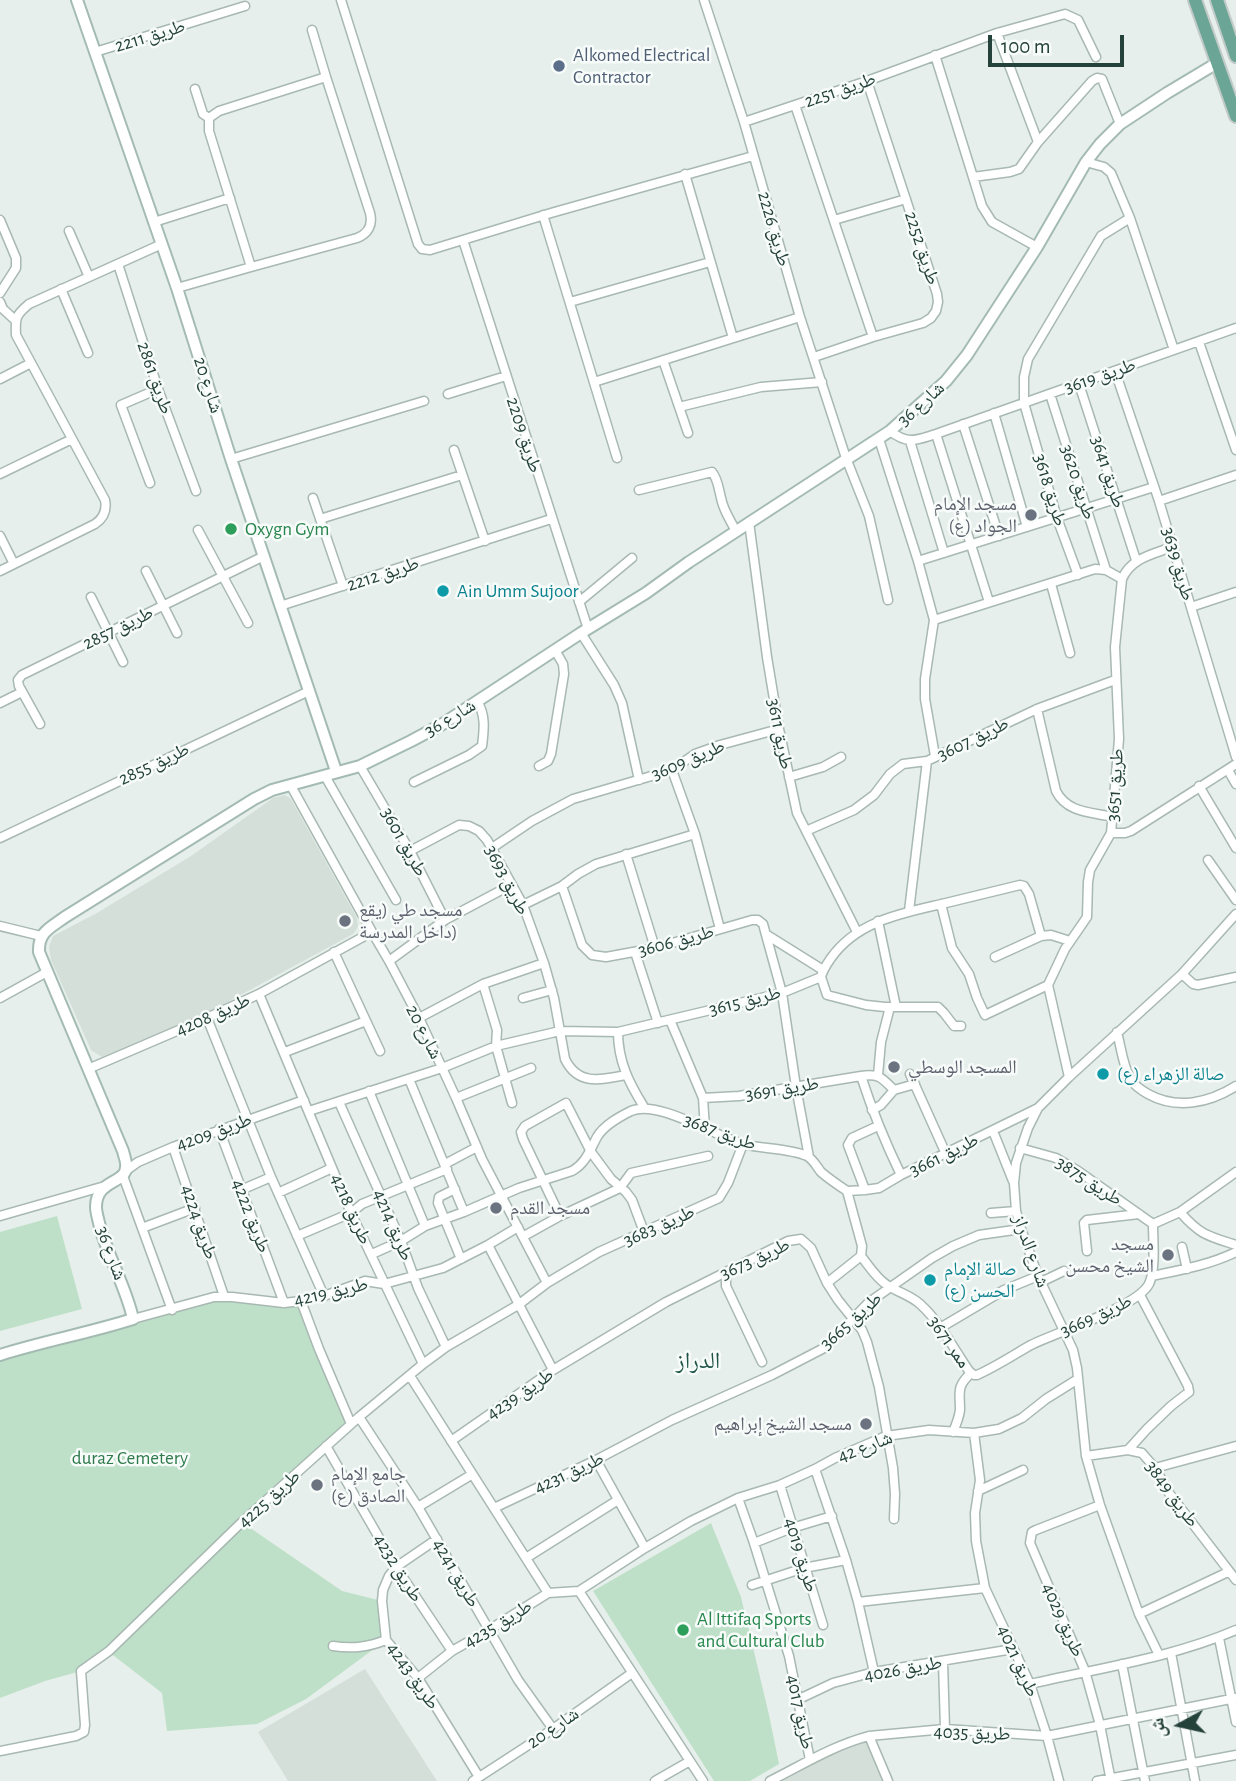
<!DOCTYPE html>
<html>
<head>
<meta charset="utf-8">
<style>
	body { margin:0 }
	#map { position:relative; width:1236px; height:1781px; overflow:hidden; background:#e6efeb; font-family:"Alegreya Sans","Noto Naskh Arabic",sans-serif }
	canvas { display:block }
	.north { position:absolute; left:1145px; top:1690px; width:70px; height:70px; -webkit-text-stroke:5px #f7fbf9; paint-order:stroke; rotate:262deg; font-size:19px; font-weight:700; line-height:28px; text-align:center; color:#24423a }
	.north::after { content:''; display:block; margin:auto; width:24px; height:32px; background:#24423a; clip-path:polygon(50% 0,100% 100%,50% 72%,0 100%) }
	.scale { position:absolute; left:988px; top:35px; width:136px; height:32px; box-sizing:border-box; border:4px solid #24423a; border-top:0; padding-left:9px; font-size:21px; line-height:24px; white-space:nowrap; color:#24423a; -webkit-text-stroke:5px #f7fbf9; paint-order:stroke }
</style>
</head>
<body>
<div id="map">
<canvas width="1236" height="1781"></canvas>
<div class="north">ش</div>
<div class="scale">100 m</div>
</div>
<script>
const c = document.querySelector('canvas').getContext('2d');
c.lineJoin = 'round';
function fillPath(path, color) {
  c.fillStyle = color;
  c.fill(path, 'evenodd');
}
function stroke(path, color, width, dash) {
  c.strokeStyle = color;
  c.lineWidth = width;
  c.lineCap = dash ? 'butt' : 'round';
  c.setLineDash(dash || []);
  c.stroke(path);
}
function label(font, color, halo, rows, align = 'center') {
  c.font = font + ' "Alegreya Sans","Noto Naskh Arabic",sans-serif';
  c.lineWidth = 5;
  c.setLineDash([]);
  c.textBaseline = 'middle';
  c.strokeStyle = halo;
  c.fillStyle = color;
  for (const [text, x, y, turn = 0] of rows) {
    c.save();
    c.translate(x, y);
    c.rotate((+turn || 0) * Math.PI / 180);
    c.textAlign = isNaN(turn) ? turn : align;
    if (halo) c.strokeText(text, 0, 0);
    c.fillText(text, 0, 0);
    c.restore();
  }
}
fillPath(new Path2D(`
	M285,795L291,799L357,918L358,927L353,934L213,1010L102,1057L91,1050L51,960L49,947L53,936L97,913L191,856L273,798Z
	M365,1669L437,1781H288L258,1732Z
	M869,1736L888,1781H770Z`), '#d4dfda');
fillPath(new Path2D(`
	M57,1216L82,1309L0,1331V1232Z
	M224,1296L301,1301L351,1424L243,1523L342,1591L382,1601L386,1640L306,1699L257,1724L167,1731L162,1693L109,1652L81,1671L45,1681L0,1698V1360Z
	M711,1523L741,1597L769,1715L779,1764L750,1781H714L593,1591Z`), '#bfe0c8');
const street = new Path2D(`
	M341,0L418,244L422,249L430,250L551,213L753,156
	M704,0L744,122L800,317L846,458L869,516L888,600
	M312,30L326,77
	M997,33L1038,142
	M95,52L245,6
	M935,55L982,206L992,222L1037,247
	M326,77L370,213C373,225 368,234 357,238L251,267L209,131V118L219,111Z
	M195,89L203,114L209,118
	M795,105L873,337
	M744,122L867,81L997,33L1065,14L1078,20L1096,57
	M1086,162L1104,167L1111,173L1130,218L1174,350
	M685,174L733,338
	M973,177L1010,172L1019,169L1038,142L1092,81L1097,78L1102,79L1120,124
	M543,215L617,458
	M0,220L16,258V268L0,293
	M834,220L906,199
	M154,222L230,198
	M69,231L89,277
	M463,240L588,629
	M118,264L158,389L196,491
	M177,288L251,267
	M61,289L88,353
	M0,302L3,309L15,320
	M570,302L710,262
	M1199,342L1236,450
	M814,357L873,337L923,323L931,318L936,311L938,302L937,294L867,81
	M663,360L688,433
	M1115,371L1159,501L1236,757
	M0,379L31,363
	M594,382L800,317
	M1079,384L1136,560
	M448,394L506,376
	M1050,394L1106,570
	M679,407L761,387L822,382
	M994,413L1027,527
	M963,424L999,536
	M890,431C908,445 916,440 936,434L1236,328
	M936,434L989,602
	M879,439L918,561L934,620L925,679V699L935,756
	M910,441L944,553
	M454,450L485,541
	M231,459L424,401
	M0,474L72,439
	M150,483L121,405L158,389
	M639,490L712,472C719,480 719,494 723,505C726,514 731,522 736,531
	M313,498L343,586
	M1159,501L1236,475
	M320,519L462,475
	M749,522L767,657L779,729L797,813L857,932
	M198,530L248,623
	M0,536L14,564
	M918,561L1154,487
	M0,571L95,524C104,518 107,510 105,500L16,335C15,317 16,315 29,304L162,244
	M146,571L177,633
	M1078,575L1057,518L1024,403V377L1028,359L1101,236L1130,218
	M1051,584L1070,653
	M91,597L123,662
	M579,602L632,558
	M280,606L551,519
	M1191,607L1236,592
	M934,620L1095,569L1106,570L1122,579
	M581,633L614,685L622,703L639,780
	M0,703L22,692
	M1037,709L1056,791C1067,813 1091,812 1113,817
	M40,724L19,686L18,680L22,675L264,556
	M360,766L410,851L445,920
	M539,766L548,761L551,754L564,674L563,664L555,650
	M672,770L695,834L720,929
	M1228,770L1236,784
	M325,776L396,900
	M789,777L823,767L841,757
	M414,782L469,755L482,746C484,730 486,715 477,701
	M291,786L372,932L389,961L419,1018L456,1098L482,1159L547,1283
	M1199,786L1236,848
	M806,831L854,810L874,795L890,774L903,764L927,761L1037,709L1115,680
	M1111,833H1125L1131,831L1236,764
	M0,838L309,691
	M492,848L532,821L573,799L672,770L695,754L720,745L779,729
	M410,851L459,825L469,826L479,831L487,840L523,905L544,963L554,998L565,1059C578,1086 601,1080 626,1075
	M626,854L655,948
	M1208,860L1236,900
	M562,886L582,945L592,955L606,957L655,948L752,920H758L763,924L782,993L796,1087L809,1157
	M941,904L952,948L969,974L977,998L985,1015L1048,985
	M523,905L562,886L578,874L596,864L695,834
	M909,911L927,761
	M878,921L896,1007
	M0,926L41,936
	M767,935L823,970
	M334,952L380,1051
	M635,952L658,1023
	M995,957L1041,936L1051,935L1070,941
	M389,961L445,920L511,885
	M1182,974L1193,984L1198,985L1236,977
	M821,977L827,995L866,1005L885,1007H938L944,1013L954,1026H961
	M483,984L497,1030L496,1046L512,1103
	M259,994L351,1213L423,1364
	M0,998L47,972
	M523,998L552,990
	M207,1018L271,1177L324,1296
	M419,1018L483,984L544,963
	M670,1020L703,1098L705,1129
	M618,1032C618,1061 629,1083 644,1107
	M1117,1032C1121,1047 1123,1067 1131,1080C1135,1086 1141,1090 1148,1094C1177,1110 1209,1103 1236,1086
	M285,1052L366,1021
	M88,1069L207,1018L259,994L372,932
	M910,1074L946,1154
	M878,1075L881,1042L890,1007
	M1069,1077L1048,985L1065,949L1087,917L1088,882L1090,870L1111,833L1119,739L1115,647L1122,579C1131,558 1153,554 1172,547
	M409,1079L464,1212
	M894,1090C882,1078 879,1073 861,1076C872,1110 885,1142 901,1175
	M369,1091L425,1226
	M456,1098L531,1068
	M703,1098L739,1096L861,1076
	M339,1102L401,1241L418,1288L446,1347
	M872,1110L881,1105L894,1090L915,1084
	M309,1111L442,1068L496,1046L560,1031L618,1032L782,993L821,977C823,969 827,964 831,958C858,920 904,913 946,903C970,897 995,891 1020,885L1024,886L1029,894L1041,936
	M219,1129L284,1303
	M993,1131L1013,1181
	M173,1147L224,1296
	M1020,1148L1056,1158L1078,1171L1153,1224
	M445,1164L477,1147
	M127,1170L138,1162L173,1147L304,1100
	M123,1176L172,1310
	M620,1188L631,1173L708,1156
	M455,1189L439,1197L438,1203L461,1259
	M241,1190L271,1177
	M865,1190L848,1145L852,1138L878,1126
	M847,1191L865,1190L879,1188L901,1175L1038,1108
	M278,1193L332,1168
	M1180,1212C1200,1235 1208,1236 1236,1245
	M991,1213L1016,1211
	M0,1216L105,1186
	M560,1216L523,1139L521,1132L525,1126L566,1103L591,1152L611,1179L626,1192L632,1200L644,1232
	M1153,1224L1180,1212L1236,1172
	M142,1228L195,1208
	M297,1236L351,1213L362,1204L447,1169
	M524,1236L560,1216L620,1188
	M488,1245L553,1370
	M1182,1247L1187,1269
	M1087,1251L1084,1223L1087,1220L1139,1214
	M372,1254L401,1241L425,1226L464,1212L519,1188L572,1171C586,1163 590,1150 597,1137C604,1125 619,1117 631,1111C657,1099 715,1136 743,1144C761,1149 790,1148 807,1156C813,1159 817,1167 821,1172C829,1179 838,1185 847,1191L862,1246L861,1256L827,1283
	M861,1256C869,1266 876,1278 887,1285C897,1292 910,1295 920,1304C940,1322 954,1349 969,1371L974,1375H977C995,1367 1012,1356 1029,1346C1056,1332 1136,1308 1149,1284C1156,1269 1153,1240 1153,1224
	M726,1273V1286L762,1362
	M1152,1276C1181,1270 1209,1265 1236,1252
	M1041,1282L1064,1271
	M301,1301L319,1349L351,1424
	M133,1319L214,1297H232L284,1303L301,1301L324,1296L365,1281L384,1284L443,1268L488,1245L518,1227
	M940,1328L1004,1290L1038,1276
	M410,1376L548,1593
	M359,1417L418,1507L518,1680L553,1729
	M953,1432C956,1425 959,1418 960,1410C960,1392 956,1387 971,1373
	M974,1433L980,1480L975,1513L976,1541L985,1588L1030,1684L1047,1736L1059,1781
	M451,1441L553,1370L666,1302L788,1241L801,1239L811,1248L827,1283L838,1300L862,1330L867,1342L879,1387L893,1468L895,1494L894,1519
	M326,1446L396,1567L452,1651
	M1128,1450L1147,1429L1171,1406L1189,1392L1188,1386L1140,1295
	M1086,1456L1128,1450L1142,1453L1155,1468L1169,1493L1236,1580
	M596,1460L645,1548
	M1155,1468L1236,1446
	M815,1469L846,1560L858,1602L874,1672
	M780,1485L823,1625
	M978,1491L1023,1470
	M738,1498L754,1543L789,1656L810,1760
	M1100,1505L1036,1530L1032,1532L1030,1543L1085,1671L1100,1725L1111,1781
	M418,1507L471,1475
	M494,1508L596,1460L672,1420L772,1375L826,1347L868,1303L932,1258L953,1246L979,1235L1021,1229
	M437,1539L396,1567L389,1576L383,1590L382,1601L386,1640L418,1678L479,1777
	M754,1543L792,1528L832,1516
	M526,1558L618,1500
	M752,1585L804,1568L846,1560
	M579,1591L703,1781
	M858,1602L985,1588
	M1139,1614L1228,1572
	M1219,1638L1236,1722
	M333,1646C353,1649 368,1647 386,1640
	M1171,1653L1195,1781
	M1159,1655L1139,1614L1100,1505L1086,1456L1077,1368L1073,1350L1038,1276L1021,1229L1016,1211L1014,1183L1016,1163L1028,1128L1038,1108L1069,1077L1182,974L1236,914
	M943,1661L945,1729
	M1122,1664L1145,1781
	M418,1678L452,1651L489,1630L548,1593L579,1591L645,1548L691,1521L738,1498L780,1485L815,1469L835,1458L886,1436L929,1430L974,1433L999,1429L1022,1418L1046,1399L1078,1379
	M1030,1684C1099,1668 1171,1658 1236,1630
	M797,1700L833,1683L874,1672L1013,1649
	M869,1736L888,1781
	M0,1751L76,1736L84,1732L85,1725L81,1671L109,1651L242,1522L359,1417L423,1364L446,1347L518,1305L547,1283L599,1252L719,1198L728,1183L743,1144
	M473,1781L553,1729L632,1673
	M655,1781L690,1761
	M770,1781C802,1765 834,1745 869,1736L945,1729L1047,1736L1236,1698
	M1097,1781L1236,1755`);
const secondary = new Path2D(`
	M77,0L177,288L231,459L336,771
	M0,1355C44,1341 89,1333 133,1319C126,1286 107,1256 99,1223C98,1218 96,1212 96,1207C96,1179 126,1184 126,1167C127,1162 124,1156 123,1151L39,952C38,932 50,928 65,917L254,799L272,790L360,766L411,741L441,725L581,633L646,593L689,562L890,431L946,381L967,355L1037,247L1086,162L1100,144L1120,124L1167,93L1217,63`);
const primary = new Path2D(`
	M1195,0L1236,116
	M1217,0L1236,56`);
stroke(street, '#a8b8b2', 11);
stroke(secondary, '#a4bbb3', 14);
stroke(primary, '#c2cac8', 16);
stroke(street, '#fff', 8);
stroke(secondary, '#fff', 10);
stroke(primary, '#6aa596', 12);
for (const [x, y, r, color] of [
	[559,66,7,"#5c6f8a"],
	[1031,515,7,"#6b7280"],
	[231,529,7,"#2e9e5b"],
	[443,591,7,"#0f9aa8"],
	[345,921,7,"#6b7280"],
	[894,1067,7,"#6b7280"],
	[1103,1074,7,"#0f9aa8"],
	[496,1208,7,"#6b7280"],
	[1168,1255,7,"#6b7280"],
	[930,1280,7,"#0f9aa8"],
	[866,1424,7,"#6b7280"],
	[317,1485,7,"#6b7280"],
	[683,1630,7,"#2e9e5b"]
]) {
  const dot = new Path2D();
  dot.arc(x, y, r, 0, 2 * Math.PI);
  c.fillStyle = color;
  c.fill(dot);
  stroke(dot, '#f7fbf9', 2.5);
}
label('19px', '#24423a', '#f7fbf9', [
	["طريق 2211",150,36,-17],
	["طريق 2251",840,90,-19],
	["طريق 2226",774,229,74],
	["طريق 2252",922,248,72],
	["طريق 3619",1100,376,-19],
	["طريق 2861",155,378,71],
	["شارع 20",208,385,72],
	["شارع 36",921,404,-42],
	["طريق 2209",524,435,72],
	["طريق 3641",1108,472,72],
	["طريق 3620",1078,482,72],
	["طريق 3618",1050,490,73],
	["طريق 3639",1178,564,74],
	["طريق 2212",383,574,-18],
	["طريق 2857",118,628,-26],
	["شارع 36",450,718,-31],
	["طريق 3611",780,734,79],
	["طريق 3607",973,739,-26],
	["طريق 3609",688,760,-23],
	["طريق 2855",154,764,-25],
	["طريق 3651",1115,785,-86],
	["طريق 3601",404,842,61],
	["طريق 3693",507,880,63],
	["طريق 3606",676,941,-15],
	["طريق 3615",745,1001,-14],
	["طريق 4208",213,1015,-24],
	["شارع 20",424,1032,63],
	["طريق 3691",782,1089,-9],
	["طريق 4209",214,1132,-20],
	["طريق 3687",720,1132,20],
	["طريق 3661",944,1155,-26],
	["طريق 3875",1089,1181,33],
	["طريق 4218",351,1209,66],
	["طريق 4222",251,1216,69],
	["طريق 4224",199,1222,71],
	["طريق 4214",393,1225,67],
	["طريق 3683",659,1226,-24],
	["شارع الدراز",1031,1251,70],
	["شارع 36",111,1253,70],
	["طريق 3673",755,1259,-25],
	["طريق 4219",331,1292,-13],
	["طريق 3669",1096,1316,-25],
	["طريق 3665",851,1321,-42],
	["ممر 3671",949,1342,55],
	["طريق 4239",520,1394,-34],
	["شارع 42",865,1447,-21],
	["طريق 4231",569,1473,-25],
	["طريق 3849",1172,1494,54],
	["طريق 4225",269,1499,-42],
	["طريق 4019",801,1555,73],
	["طريق 4232",398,1568,58],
	["طريق 4241",456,1573,60],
	["طريق 4029",1063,1620,66],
	["طريق 4235",498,1624,-31],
	["طريق 4021",1018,1661,66],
	["طريق 4026",903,1669,-10],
	["طريق 4243",413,1676,55],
	["طريق 4017",800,1712,78],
	["شارع 20",553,1728,-34],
	["طريق 4035",972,1733,2]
]);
label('19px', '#4e5e75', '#f7fbf9', [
	["Alkomed Electrical",573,55],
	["Contractor",573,77]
], 'left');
label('19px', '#5b616d', '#f7fbf9', [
	["مسجد الإمام",1017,504,"right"],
	["الجواد (ع)",1017,526,"right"],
	["مسجد طي (يقع",359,910],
	["داخل المدرسة)",359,932],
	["المسجد الوسطي",908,1067],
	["مسجد القدم",510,1208],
	["مسجد",1154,1244,"right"],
	["الشيخ محسن",1154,1266,"right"],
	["مسجد الشيخ إبراهيم",852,1424,"right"],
	["جامع الإمام",331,1474],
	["الصادق (ع)",331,1496]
], 'left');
label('19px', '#27864d', '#f7fbf9', [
	["Oxygn Gym",245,529],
	["Al Ittifaq Sports",697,1619],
	["and Cultural Club",697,1641]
], 'left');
label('19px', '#0d838f', '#f7fbf9', [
	["Ain Umm Sujoor",457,591],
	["(ع) صالة الزهراء",1117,1074],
	["صالة الإمام",944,1269],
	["الحسن (ع)",944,1291]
], 'left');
label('19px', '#2d7a4b', '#f7fbf9', [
	["duraz Cemetery",130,1458]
]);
label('23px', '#1f5548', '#f7fbf9', [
	["الدراز",698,1361]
]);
</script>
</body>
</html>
